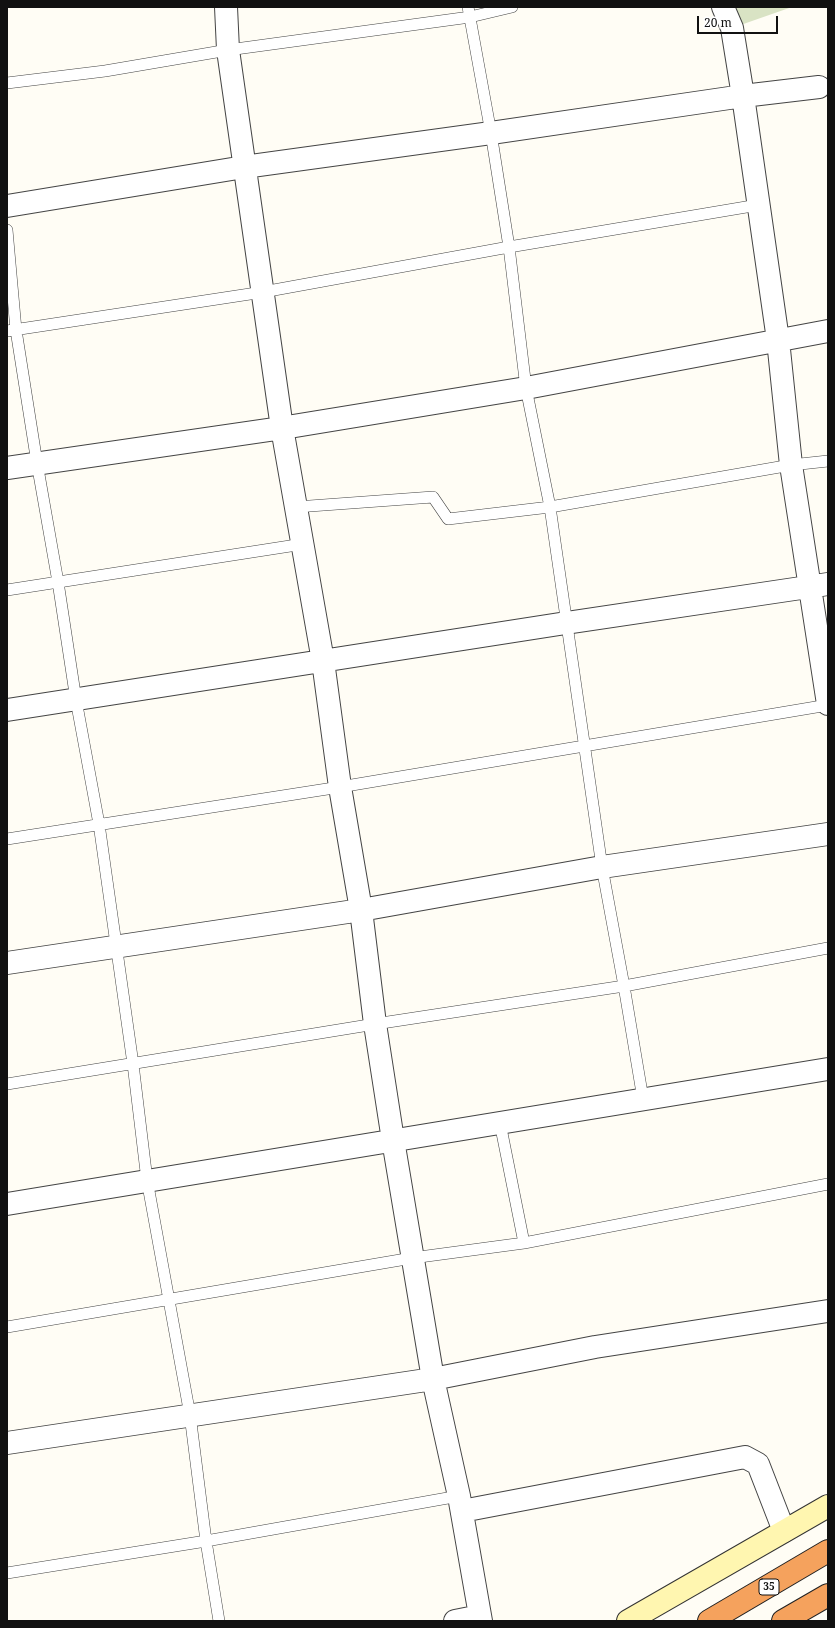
<!DOCTYPE html>
<html>
<head>
<meta charset="utf-8">
<style>
	body { margin:0 }
	#map { position:relative; width:835px; height:1628px; overflow:hidden; background:#fffdf5; font-family:"Noto Serif",serif }
	canvas { display:block }
	.frame { position:absolute; inset:0; border:8px solid #111; pointer-events:none }
	.scale { position:absolute; left:697px; top:16px; width:81px; height:18px; box-sizing:border-box; border:2px solid #111; border-top:0; padding-left:5px; font-size:12px; line-height:14px; white-space:nowrap; color:#111; -webkit-text-stroke:3px #fff; paint-order:stroke }
</style>
</head>
<body>
<div id="map">
<canvas width="835" height="1628"></canvas>
<div class="frame"></div>
<div class="scale">20 m</div>
</div>
<script>
const c = document.querySelector('canvas').getContext('2d');
c.lineJoin = 'round';
function fillPath(path, color) {
  c.fillStyle = color;
  c.fill(path, 'evenodd');
}
function stroke(path, color, width, dash) {
  c.strokeStyle = color;
  c.lineWidth = width;
  c.lineCap = dash ? 'butt' : 'round';
  c.setLineDash(dash || []);
  c.stroke(path);
}
function label(font, color, halo, rows, align = 'center') {
  c.font = font + ' "Noto Serif",serif';
  c.lineWidth = 4;
  c.setLineDash([]);
  c.textBaseline = 'middle';
  c.strokeStyle = halo;
  c.fillStyle = color;
  for (const [text, x, y, turn = 0] of rows) {
    c.save();
    c.translate(x, y);
    c.rotate((+turn || 0) * Math.PI / 180);
    c.textAlign = isNaN(turn) ? turn : align;
    if (halo) c.strokeText(text, 0, 0);
    c.fillText(text, 0, 0);
    c.restore();
  }
}
fillPath(new Path2D(`
	M723,7H792L732,28Z`), '#d9e3c4');
const lane = new Path2D(`
	M468,7L491,133L509,247L526,388L550,507L602,867L624,986L643,1099
	M7,83L105,71L228,50L470,17L512,7
	M7,230L16,330L37,463L58,582L76,700L99,824L133,1064L147,1180L190,1415L206,1541L219,1621
	M7,331L263,292L509,247L758,205
	M296,507L433,497L448,519L550,507L791,465L828,461
	M7,590L303,544
	M7,839L340,787L828,705
	M7,1084L375,1024L624,986L828,948
	M500,1123L524,1243
	M7,1327L412,1258L524,1243L828,1184
	M7,1573L206,1541L459,1496`);
const street = new Path2D(`
	M226,7L228,50L282,428L323,661L340,787L361,910L375,1024L393,1140L433,1379L459,1496L481,1621
	M723,7L732,28L743,96L778,340L791,465L828,704
	M7,206L244,167L491,133L743,96L819,87
	M7,468L282,428L526,388L828,331
	M7,710L566,623L828,584
	M7,963L361,910L602,867L828,834
	M7,1204L828,1069
	M7,1443L433,1379L595,1347L828,1311
	M462,1511L745,1457L758,1464L784,1531
	M455,1621L480,1616`);
const secondary = new Path2D(`
	M628,1621L828,1506`);
const highway = new Path2D(`
	M709,1621L828,1551
	M783,1621L828,1595`);
stroke(lane, '#444', 12);
stroke(street, '#444', 24);
stroke(secondary, '#333', 24);
stroke(highway, '#222', 24);
stroke(lane, '#fff', 11);
stroke(street, '#fff', 22);
stroke(secondary, '#fff6b0', 22);
stroke(highway, '#f5a25d', 22);
for (const [x, y, w] of [
	[769,1587,20]
]) {
  const box = new Path2D();
  box.roundRect(x - w / 2, y - 8, w, 16, 3);
  c.fillStyle = '#fff';
  c.fill(box);
  stroke(box, '#111', 1);
}
label('bold 10px', '#111', null, [
	["35",769,1587]
]);
</script>
</body>
</html>
